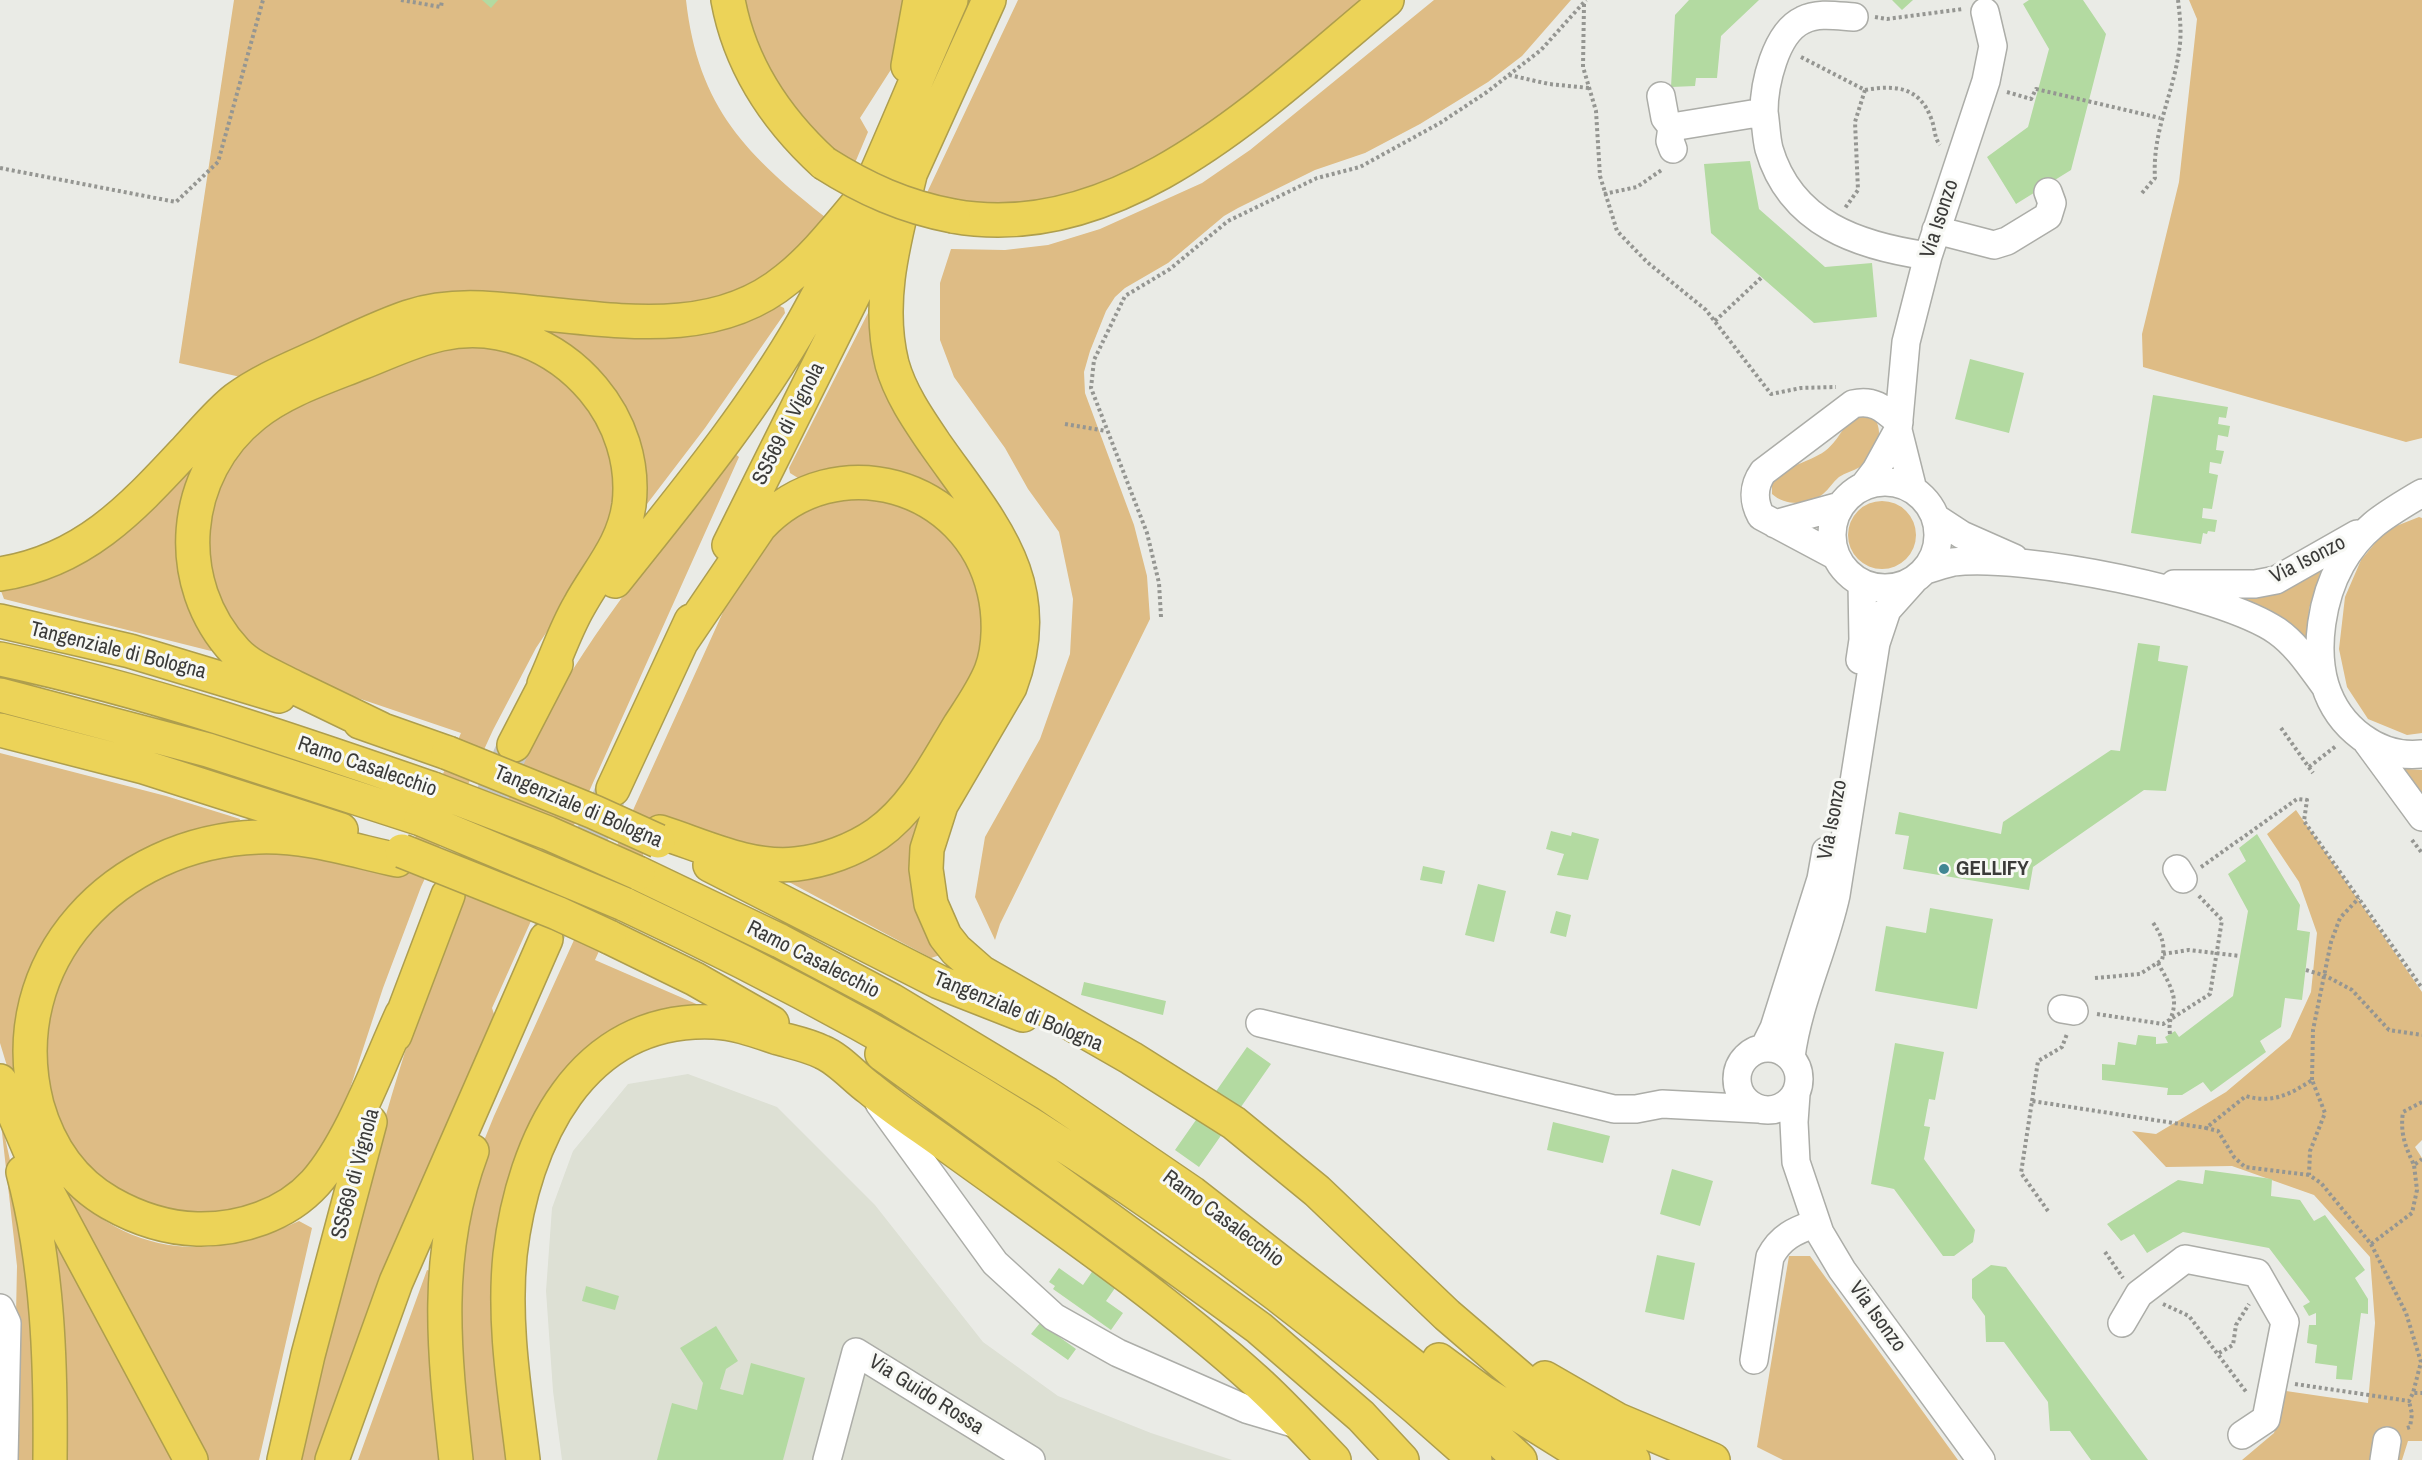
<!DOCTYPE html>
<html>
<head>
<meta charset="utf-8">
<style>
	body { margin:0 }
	canvas { display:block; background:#eaebe6 }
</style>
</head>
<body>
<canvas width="2422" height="1460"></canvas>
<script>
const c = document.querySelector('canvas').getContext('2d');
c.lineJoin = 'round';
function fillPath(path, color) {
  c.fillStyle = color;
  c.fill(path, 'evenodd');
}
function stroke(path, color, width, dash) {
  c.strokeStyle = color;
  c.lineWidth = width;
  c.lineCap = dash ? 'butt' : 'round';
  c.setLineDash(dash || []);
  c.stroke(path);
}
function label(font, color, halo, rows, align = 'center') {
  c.font = font + ' "Archivo Narrow",sans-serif';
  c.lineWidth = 6;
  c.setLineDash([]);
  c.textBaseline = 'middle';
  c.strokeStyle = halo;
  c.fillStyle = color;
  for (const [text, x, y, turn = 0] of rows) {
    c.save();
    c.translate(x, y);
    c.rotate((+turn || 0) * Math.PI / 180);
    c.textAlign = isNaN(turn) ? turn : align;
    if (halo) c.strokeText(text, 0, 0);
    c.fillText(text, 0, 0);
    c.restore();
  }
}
fillPath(new Path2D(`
	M688,1074L777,1107L875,1205L983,1342L1058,1396L1151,1433L1232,1460H562L553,1391L546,1291L552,1208L573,1151L628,1084Z`), '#dde0d4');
fillPath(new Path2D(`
	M234,0H686C698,108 747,156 829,220L795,256L729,299L635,308L245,378L179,363Z
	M735,0H907L892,68L860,118L868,132L852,170L783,106Z
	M1018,0H1365L1173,155L1049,206L924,199Z
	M1434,0H1571L1522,56L1488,82L1420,124L1365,153L1315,170L1238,208L1224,216L1168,263L1125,288L1115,297L1106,311L1090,351L1084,372L1085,393L1134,525L1147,576L1150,619L1000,924L995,940L975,897L985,837L1040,739L1070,654L1073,599L1059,532L1028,489L1005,448L954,377L940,340V283L951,249L1005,250L1048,245L1100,229L1202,183L1250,150Z
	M2189,0H2422V438L2406,442L2143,367L2142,334L2179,182L2197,19Z
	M776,304L784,308L785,313L705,428L647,504L643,502L634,437L495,321Z
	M868,313L872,316L961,510L798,478L790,473L789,468Z
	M471,344L515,350L557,372L592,407L617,469L615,519L568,600L536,648L493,730L421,887L383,988L341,1116L304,1177L260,1205L190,1219L112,1193L53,1129L42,1010L104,902L227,849L351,858L398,876L461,733L275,670L227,627L202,553L215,476L282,410L427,351Z
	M1865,413L1875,419C1885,435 1875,457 1860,467C1853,471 1845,473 1839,477C1833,482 1829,489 1823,494C1809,506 1785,506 1772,494V480C1787,465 1808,463 1825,451C1843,437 1839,425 1865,413Z
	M733,452L739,457L492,1008L496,1020L317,1460H300C360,1201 420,934 554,701C605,613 671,533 733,452Z
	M198,456L215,646L211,651L4,599L1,591L5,585Z
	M883,496C897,503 927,512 937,523C980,565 995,624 971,679L906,789L870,824L803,852L711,841L661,815L595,960L701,1006L700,1010L681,1012L527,1135L511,1460H466L456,1290L481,1148L494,1116L744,566L760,540L818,500Z
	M1848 535a34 34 0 1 1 68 0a34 34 0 1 1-68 0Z
	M2419,517L2422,518V733L2407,735L2368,719L2347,687L2339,649L2345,597L2361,560L2386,530Z
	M2323,564L2309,609L2307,651L2232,596Z
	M0,753L166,796L240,819L238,826L85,895L20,1087L14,1089L0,1043Z
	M2395,768L2422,770V806Z
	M925,802L940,955L931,958L789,882L792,876Z
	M2296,810L2422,992V1140L2415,1147L2422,1158V1441H2408L2402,1460H2242L2274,1433L2286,1391L2368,1403L2375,1323L2370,1257L2314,1195L2232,1166L2166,1167L2132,1131L2156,1134L2226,1092L2290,1038L2311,992L2317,933L2299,882L2267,834Z
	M0,1115L29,1246L37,1460H13L17,1266Z
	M57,1179C125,1256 208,1264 299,1221L312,1228L259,1460H204Z
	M55,1231L175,1460H61L47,1235Z
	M1789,1256H1810L1958,1460H1783L1757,1447Z
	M427,1270L431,1271L445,1460H358Z`), '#debc85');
fillPath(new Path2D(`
	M482,0H498L491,8Z
	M1689,0H1759L1721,36L1717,78H1696L1695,86L1671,87L1675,15Z
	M1892,0H1913L1902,10Z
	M2029,0H2083L2106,34L2071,170L2016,204L1987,157L2028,127L2049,49L2023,4Z
	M1750,161L1759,209L1825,267L1872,263L1877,317L1814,323L1711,233L1704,164Z
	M1970,359L2024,373L2009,433L1955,419Z
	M2153,395L2228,407L2226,418L2219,417L2218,424L2230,426L2228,437L2218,435L2216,450L2224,451L2221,464L2210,462L2209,473L2218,475L2212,509L2203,508L2202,518L2217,520L2215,532L2208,531L2207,534L2203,533L2201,544L2131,533Z
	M2138,643L2160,646L2158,661L2188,666L2166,791L2144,790L2033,867L2029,890L1903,869L1909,836L1895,834L1899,812L2001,834L2003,822L2111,750L2120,751Z
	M1551,831L1571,836L1572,832L1599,839L1588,880L1557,875L1564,854L1546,849Z
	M2257,834L2300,905L2297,930L2310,932L2302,1000L2285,998L2281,1027L2260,1041L2266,1052L2211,1092L2203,1082L2182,1095H2167L2168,1088L2102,1080V1064L2115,1065L2118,1042L2136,1045L2138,1035L2156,1037V1044L2168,1043L2165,1037L2175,1031L2179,1037L2233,996L2248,911L2228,874L2246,861L2239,848Z
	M1423,866L1445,871L1442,884L1420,880Z
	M1478,884L1506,891L1494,942L1465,935Z
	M1930,908L1993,919L1977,1009L1875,991L1886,926L1926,933Z
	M1556,911L1571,915L1566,937L1550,933Z
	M1084,982L1166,1001L1163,1015L1081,995Z
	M1895,1043L1944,1052L1935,1100L1929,1099L1924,1126L1930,1127L1924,1159L1975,1230L1973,1242L1954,1256H1943L1894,1189L1871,1184Z
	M1247,1047L1271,1064L1199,1167L1175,1150Z
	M1553,1122L1610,1136L1603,1163L1547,1150Z
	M1672,1169L1713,1181L1700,1226L1660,1214Z
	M2205,1170L2272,1179L2271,1196L2300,1200L2314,1221L2325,1215L2365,1270L2355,1278L2368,1299V1314L2361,1313L2352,1380L2336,1379L2337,1366L2315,1363L2317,1345L2307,1343L2309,1325H2316V1313L2309,1316L2303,1306L2310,1302L2269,1248L2183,1232L2147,1253L2134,1234L2121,1241L2107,1224L2178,1180L2203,1184Z
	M1120,1231L1143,1248L1106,1301L1123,1313L1111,1330L1053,1289L1055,1286L1049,1282L1059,1268L1083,1285Z
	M1657,1255L1695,1263L1684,1320L1645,1312Z
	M1991,1265L2006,1267L2148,1460H2091L2070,1431H2050L2048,1402L2004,1342H1986L1985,1316L1972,1298V1279Z
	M586,1286L619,1296L615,1310L582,1301Z
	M1040,1323L1076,1349L1068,1360L1031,1334Z
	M716,1326L738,1361L726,1369L720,1389L743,1395L751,1363L805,1378L783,1460H657L672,1403L697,1410L703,1383L680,1348Z`), '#b3daa1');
stroke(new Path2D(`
	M448,895L512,750
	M546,939L612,790`), '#c7c8c3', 33, [33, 16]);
const minor = new Path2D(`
	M1661,96L1665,118L1672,127
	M1764,112C1764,85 1775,33 1803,20C1818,12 1838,16 1854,17
	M1673,149L1670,141L1672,127L1764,112C1766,124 1766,137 1769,149C1791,224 1859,246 1928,256
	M1936,230L1994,245L2007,241L2048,216L2052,203L2048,192
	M1832 535a53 53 0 1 1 106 0a53 53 0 1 1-106 0Z
	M1863,487L1876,470L1898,430
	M1913,490L1898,430L1906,342L1928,256L1986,81L1993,46L1985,12
	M2422,493C2387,514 2362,527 2341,564C2322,598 2314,648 2325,685C2338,727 2378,759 2422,754
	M1936,518L1962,535L2014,558
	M1775,524L1840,506
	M1836,556L1761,516C1753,501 1753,486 1763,472L1853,404C1874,399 1884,409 1899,422
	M1926,570C1935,567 1944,564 1953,562C2022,553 2220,592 2277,631C2297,645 2311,667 2325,686
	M2174,584H2255L2276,580L2357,534
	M1860,660L1863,640L1862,583
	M2367,742L2422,817
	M2177,869L2183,879
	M2062,1009L2074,1011
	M1260,1023L1614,1109H1636L1662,1104L1759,1109
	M1737 1079a31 31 0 1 1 62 0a31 31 0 1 1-62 0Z
	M1764,1048L1774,1028L1821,879L1826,851
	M1791,1057C1798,1002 1824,950 1836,895L1876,643L1887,610L1913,581
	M1796,1094L1794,1122L1796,1162L1820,1233L1842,1270L1981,1460
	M879,1103L995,1263L1054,1317L1118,1353L1246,1409L1300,1425
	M0,1308L7,1323L4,1460
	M2122,1323L2139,1294L2185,1259L2257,1273L2285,1322L2266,1419L2242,1435
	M1754,1360L1770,1257C1781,1236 1795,1231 1816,1223
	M827,1460L856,1352L1031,1460
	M2384,1460L2387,1441`);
const highway = new Path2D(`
	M728,0C740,65 776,119 824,163
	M908,66L920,0
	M910,175C895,237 876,300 892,364C900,393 918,419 935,444C991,524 1049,583 1010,687L941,805L927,849L926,869L931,904L945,936L956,950L981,972L1131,1058L1234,1123L1317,1191L1447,1315L1574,1424L1633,1460
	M953,216C1122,247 1268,98 1387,0
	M729,545L872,258L989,0
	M0,574C84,561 132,508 187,449C203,432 218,413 236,399C263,379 295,367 325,353C352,340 379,327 408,317C451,303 492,308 537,313C621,321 716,338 787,279C817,255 840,224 865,195
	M615,581C681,498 750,415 803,323C861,220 903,108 951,0
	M0,621L130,651L279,696
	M0,659C147,690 291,740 433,789
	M0,695L208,750L421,819
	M360,722L448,753
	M381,729C352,715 323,701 294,687C275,677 251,668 236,652C171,583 181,473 254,415C283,391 326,377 361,363C387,353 413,340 441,334C498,321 556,345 593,389C620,421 634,463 629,505C623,546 598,571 579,606C565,630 556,658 544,684
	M0,730L144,767L341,830
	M514,745L556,664
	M613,789L691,621
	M660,832C704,846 749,869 796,864C824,861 854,850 877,834C914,808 936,764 959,726C970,709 983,691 991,671C1000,647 1000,616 994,591C969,483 835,445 760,526L682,641
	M397,860C351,850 306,835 258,837C117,842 0,960 37,1105C49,1147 73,1182 110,1203C138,1219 165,1228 197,1229C240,1230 286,1215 315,1183C351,1143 379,1064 402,1014
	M710,865L939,982L1023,1015
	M638,873L780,941L891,1000L1047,1094L1192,1193L1450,1395L1520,1460
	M624,904C932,1048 1223,1230 1475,1460
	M609,937L695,979L772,1023
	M395,1035L448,895
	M882,1054L1259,1328L1361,1416L1402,1460
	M0,1081L49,1195L191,1460
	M23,1172C48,1266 51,1363 50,1460
	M1439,1360L1482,1392L1591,1460
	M1545,1378L1618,1420L1713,1460
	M284,1460L308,1355L370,1122
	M332,1460L396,1282L546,939
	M456,1460C444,1353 433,1255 472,1151
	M523,1460C515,1393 503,1324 510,1255C523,1142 580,1016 714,1022C736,1023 757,1031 778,1038C792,1042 808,1045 822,1052C839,1059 854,1077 869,1088C893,1108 919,1125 944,1143C1049,1219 1158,1293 1255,1380C1283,1405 1308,1433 1334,1460`);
stroke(minor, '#acada8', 30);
stroke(highway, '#ae9e4d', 36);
stroke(new Path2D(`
	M401,0L441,7L442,0
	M1584,4L1583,67L1596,111L1600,176L1617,231L1647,262L1706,310L1771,394L1801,388L1836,387
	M1875,17L1887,19L1963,9
	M1801,57L1865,90L1855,122L1858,190L1845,208
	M1509,75L1549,84L1589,88
	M1865,90C1894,85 1919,86 1931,118C1935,127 1934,138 1940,145
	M2007,92L2031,99L2036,89L2160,118
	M0,168L176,202L218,162L263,0
	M2142,193L2155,178C2152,132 2173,95 2179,51C2182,34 2180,17 2178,0
	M1604,194L1637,187L1663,169
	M1715,321L1762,277
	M1065,424L1106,431
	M1161,617L1159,583L1147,533L1091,388L1094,360L1125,296L1170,269L1228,221L1317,178L1360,167L1440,123L1487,92L1541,50L1586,0
	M2281,728L2313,773
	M2309,767L2336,746
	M2412,840L2422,853
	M2201,867L2297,799L2307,800L2304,821L2422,988
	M2163,954L2189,950L2240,956
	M2158,963C2164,975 2175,990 2174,1005C2173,1017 2168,1019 2170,1034
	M2306,970L2326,976L2352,990L2389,1030L2422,1035
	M2095,978L2140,974L2162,960C2166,943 2161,935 2152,921
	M2097,1014L2163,1024L2210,994L2222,920L2198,895
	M2312,1080L2313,1030L2331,942L2340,918L2359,898
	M2032,1101L2038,1061L2062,1047L2067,1034
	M2422,1102L2403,1112C2400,1133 2405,1146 2414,1165L2422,1159
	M2309,1175L2245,1167L2234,1157L2218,1131L2206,1128L2246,1096C2272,1104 2291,1094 2312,1080L2325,1113L2310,1151L2309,1175L2321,1183L2371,1244L2412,1213L2417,1190L2414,1165
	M2048,1211L2021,1173L2032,1101L2206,1128
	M2371,1244L2406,1313L2421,1362L2413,1393H2422
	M2105,1252L2123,1278
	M2163,1304L2189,1316L2247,1393
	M2219,1353L2233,1345L2236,1325L2249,1304
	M2295,1384L2409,1401L2413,1393
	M2407,1428L2410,1427L2412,1414L2409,1401`), '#959692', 4, [3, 3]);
stroke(minor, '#fff', 27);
stroke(highway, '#ecd358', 33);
const highwayBridge = new Path2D(`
	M824,163C865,189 905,207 953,216
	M448,753L594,812L658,841
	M433,789L548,833L638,873
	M421,819L624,904
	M402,851L557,913L609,937`);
stroke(highwayBridge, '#ae9e4d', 36, []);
stroke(highwayBridge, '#ecd358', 33);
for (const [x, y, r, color] of [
	[1944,869,6,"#418693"]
]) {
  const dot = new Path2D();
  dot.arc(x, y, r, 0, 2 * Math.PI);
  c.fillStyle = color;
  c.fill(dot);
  stroke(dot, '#f7f8f4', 2);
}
label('21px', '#3b3b39', '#f7f8f4', [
	["Via Isonzo",1940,219,-72],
	["SS569 di Vignola",789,424,-63],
	["Via Isonzo",2308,560,-27],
	["Tangenziale di Bologna",118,651,14],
	["Ramo Casalecchio",367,767,19],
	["Tangenziale di Bologna",578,807,23],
	["Via Isonzo",1833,820,-79],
	["Ramo Casalecchio",813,960,27],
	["Tangenziale di Bologna",1018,1012,22],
	["SS569 di Vignola",356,1174,-75],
	["Ramo Casalecchio",1223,1219,37],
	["Via Isonzo",1877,1317,54],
	["Via Guido Rossa",926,1395,32]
]);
label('bold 21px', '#3b3b39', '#f7f8f4', [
	["GELLIFY",1956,869]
], 'left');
</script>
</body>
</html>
